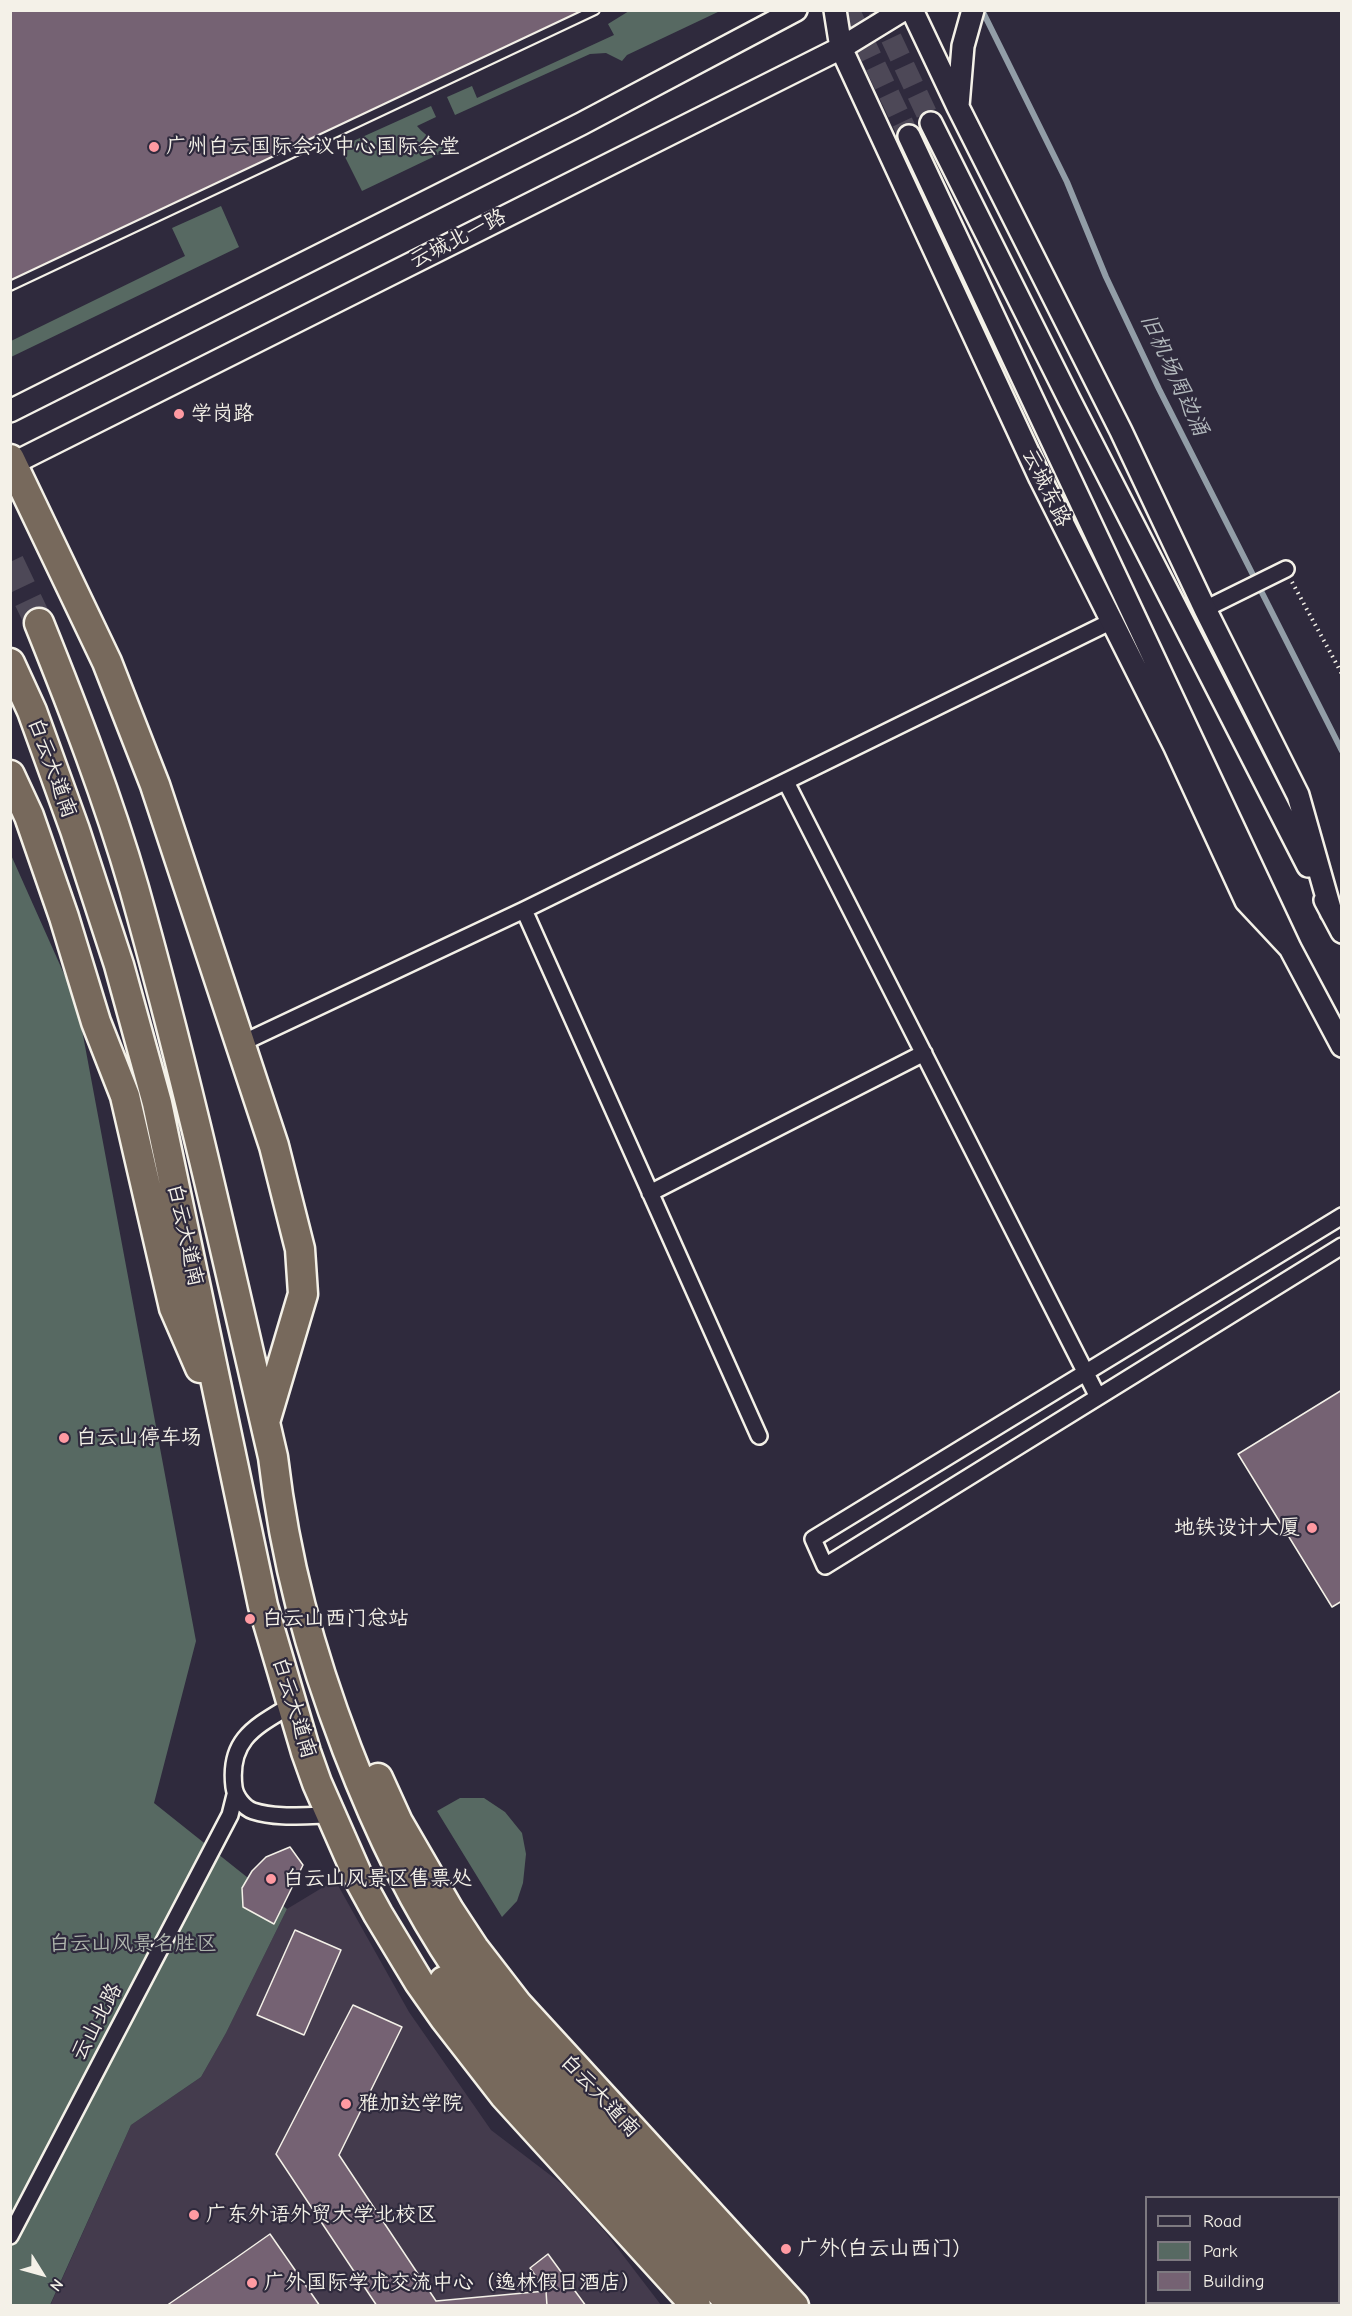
<!DOCTYPE html>
<html>
<head>
<meta charset="utf-8">
<style>
	body { margin:0 }
	#map { position:relative; width:1352px; height:2316px; overflow:hidden; background:#2f2a3d; font-family:"Comic Neue",sans-serif }
	canvas { display:block }
	.frame { position:absolute; inset:0; border:12px solid #f4f1e8; pointer-events:none }
	.legend { position:absolute; left:1145px; top:2196px; width:195px; height:108px; box-sizing:border-box; background:#2f2a3d; border:2px solid #7e7a81; margin:0; padding:8px 10px; list-style:none; font-size:18px; color:#f4f1e8 }
	.legend li { display:flex; align-items:center; gap:12px; height:30px }
	.legend b { width:30px; border:2px solid #7e7a81 }
	.north { position:absolute; left:12px; top:2244px; width:60px; height:60px; -webkit-text-stroke:4px #2f2a3d; paint-order:stroke; rotate:127deg; font-size:16px; font-weight:700; line-height:24px; text-align:center; color:#f4f1e8 }
	.north::after { content:''; display:block; margin:auto; width:21px; height:27px; background:#f4f1e8; clip-path:polygon(50% 0,100% 100%,50% 72%,0 100%) }
</style>
</head>
<body>
<div id="map">
<canvas width="1352" height="2316"></canvas>
<div class="frame"></div>
<ul class="legend">
<li><b style="height:8px;background:#2f2a3d"></b>Road</li>
<li><b style="height:16px;background:#576962"></b>Park</li>
<li><b style="height:16px;background:#756273"></b>Building</li>
</ul>
<div class="north">N</div>
</div>
<script>
const c = document.querySelector('canvas').getContext('2d');
c.lineJoin = 'round';
function fillPath(path, color) {
  c.fillStyle = color;
  c.fill(path, 'evenodd');
}
function stroke(path, color, width, dash) {
  c.strokeStyle = color;
  c.lineWidth = width;
  c.lineCap = dash ? 'butt' : 'round';
  c.setLineDash(dash || []);
  c.stroke(path);
}
function label(font, color, halo, rows, align = 'center') {
  c.font = font + ' "Comic Neue","LXGW WenKai TC",sans-serif';
  c.lineWidth = 4.5;
  c.setLineDash([]);
  c.textBaseline = 'middle';
  c.strokeStyle = halo;
  c.fillStyle = color;
  for (const [text, x, y, turn = 0] of rows) {
    c.save();
    c.translate(x, y);
    c.rotate((+turn || 0) * Math.PI / 180);
    c.textAlign = isNaN(turn) ? turn : align;
    if (halo) c.strokeText(text, 0, 0);
    c.fillText(text, 0, 0);
    c.restore();
  }
}
fillPath(new Path2D(`
	M335,1880L409,2012L491,2130L562,2184L606,2233L661,2305L50,2306L131,2125L201,2077L226,2033L287,1909Z`), '#443b4d');
fillPath(new Path2D(`
	M629,11H720L627,55L622,61L606,53L590,54L455,115L447,97L472,86L477,98L614,35L608,24Z
	M431,106L436,117L417,126C427,138 439,143 454,147L362,191L340,147Z
	M221,206L239,247L11,357V341L185,256L172,228Z
	M11,855L77,1003L196,1641L154,1803L287,1909L226,2033L201,2077L131,2125L50,2305H11Z
	M460,1798H484L505,1812L522,1833L526,1854L523,1883L517,1901L502,1917L437,1811Z`), '#576962');
stroke(new Path2D(`
	M982,10L1067,182L1106,277L1159,389L1342,751`), '#929da7', 6);
const building = new Path2D(`
	M10,10L583,11L10,282Z
	M1342,1390V1601L1332,1607L1238,1454Z
	M290,1847L303,1865L274,1924L243,1907L242,1888L252,1871L266,1857Z
	M295,1930L341,1950L304,2035L257,2015Z
	M353,2005L402,2027L339,2155L436,2301L546,2291L547,2306H377L276,2154Z
	M270,2234L320,2306H166L233,2260Z
	M548,2254L586,2306H547L546,2291L530,2268Z`);
fillPath(building, '#756273');
stroke(building, '#f4f1e8', 1.5);
stroke(new Path2D(`
	M849,10L909,136
	M878,10L931,123`), '#4d4857', 21, [21, 10]);
stroke(new Path2D(`
	M10,562L39,623`), '#4d4857', 28, [28, 14]);
const lane = new Path2D(`
	M10,286L595,10`);
const street = new Path2D(`
	M1205,609L1286,569
	M786,782L1098,1397
	M524,910L759,1436
	M240,1044L524,910L1112,621
	M650,1193L924,1053
	M1342,1216L813,1539L825,1566L1342,1246
	M293,1704C257,1726 228,1738 234,1787C235,1796 244,1808 253,1811C278,1819 306,1815 332,1815
	M10,2236L230,1815L235,1795`);
const secondary = new Path2D(`
	M835,10L841,48L1040,478L1175,747L1246,901L1290,948
	M912,10L958,107L1121,431L1205,609L1298,795L1331,912
	M958,106L963,46L973,10
	M931,123L1069,399L1308,866
	M909,136L1290,948L1342,1046
	M10,411L581,124L796,10
	M10,465L841,48L903,10
	M1325,900L1342,932`);
const highway = new Path2D(`
	M10,459L107,662L155,785L274,1146L300,1249L303,1294L265,1422
	M39,623C74,710 108,798 134,888C187,1076 229,1267 273,1457C285,1561 310,1652 347,1749C377,1827 411,1900 458,1969C490,2015 533,2056 571,2098C635,2167 698,2236 762,2306
	M10,663L32,711L75,830L119,965L157,1103L263,1606L306,1752L317,1783L361,1883L378,1914L419,1982L445,2019L504,2095L696,2306
	M10,775L29,816L64,917L96,1022L125,1096L174,1308L200,1368
	M378,1778L398,1822L449,1910L474,1948L518,2005L794,2306
	M444,1981L481,2030L509,2062L733,2306`);
stroke(lane, '#f4f1e8', 12);
stroke(street, '#f4f1e8', 20);
stroke(secondary, '#f4f1e8', 26);
stroke(highway, '#f4f1e8', 33);
stroke(new Path2D(`
	M1292,582L1342,674`), '#f4f1e8', 4, [1.5, 4.5]);
stroke(lane, '#2f2a3d', 8);
stroke(street, '#2f2a3d', 15);
stroke(secondary, '#2f2a3d', 21);
stroke(highway, '#77695c', 28);
for (const [x, y, r, color] of [
	[154,147,6,"#ff9aa2"],
	[179,414,6,"#ff9aa2"],
	[64,1438,6,"#ff9aa2"],
	[1312,1528,6,"#ff9aa2"],
	[250,1619,6,"#ff9aa2"],
	[271,1879,6,"#ff9aa2"],
	[346,2104,6,"#ff9aa2"],
	[194,2215,6,"#ff9aa2"],
	[786,2249,6,"#ff9aa2"],
	[252,2283,6,"#ff9aa2"]
]) {
  const dot = new Path2D();
  dot.arc(x, y, r, 0, 2 * Math.PI);
  c.fillStyle = color;
  c.fill(dot);
  stroke(dot, '#2f2a3d', 2);
}
label('21px', '#f4f1e8', '#2f2a3d', [
	["广州白云国际会议中心国际会堂",166,147],
	["学岗路",191,414],
	["白云山停车场",76,1438],
	["地铁设计大厦",1300,1528,"right"],
	["白云山西门总站",262,1619],
	["白云山风景区售票处",283,1879],
	["雅加达学院",358,2104],
	["广东外语外贸大学北校区",206,2215],
	["广外(白云山西门)",798,2249],
	["广外国际学术交流中心（逸林假日酒店）",264,2283]
], 'left');
label('21px', '#f4f1e8', '#2f2a3d', [
	["云城北一路",458,239,-27],
	["云城东路",1046,488,64],
	["白云大道南",52,768,70],
	["白云大道南",185,1235,78],
	["白云大道南",294,1708,73],
	["云山北路",97,2022,-62],
	["白云大道南",600,2096,47]
]);
label('21px', '#adb4ac', '#2f2a3d', [
	["白云山风景名胜区",133,1944]
]);
label('italic 22px', '#b3b9bd', '#2f2a3d', [
	["旧机场周边涌",1174,375,65]
]);
</script>
</body>
</html>
